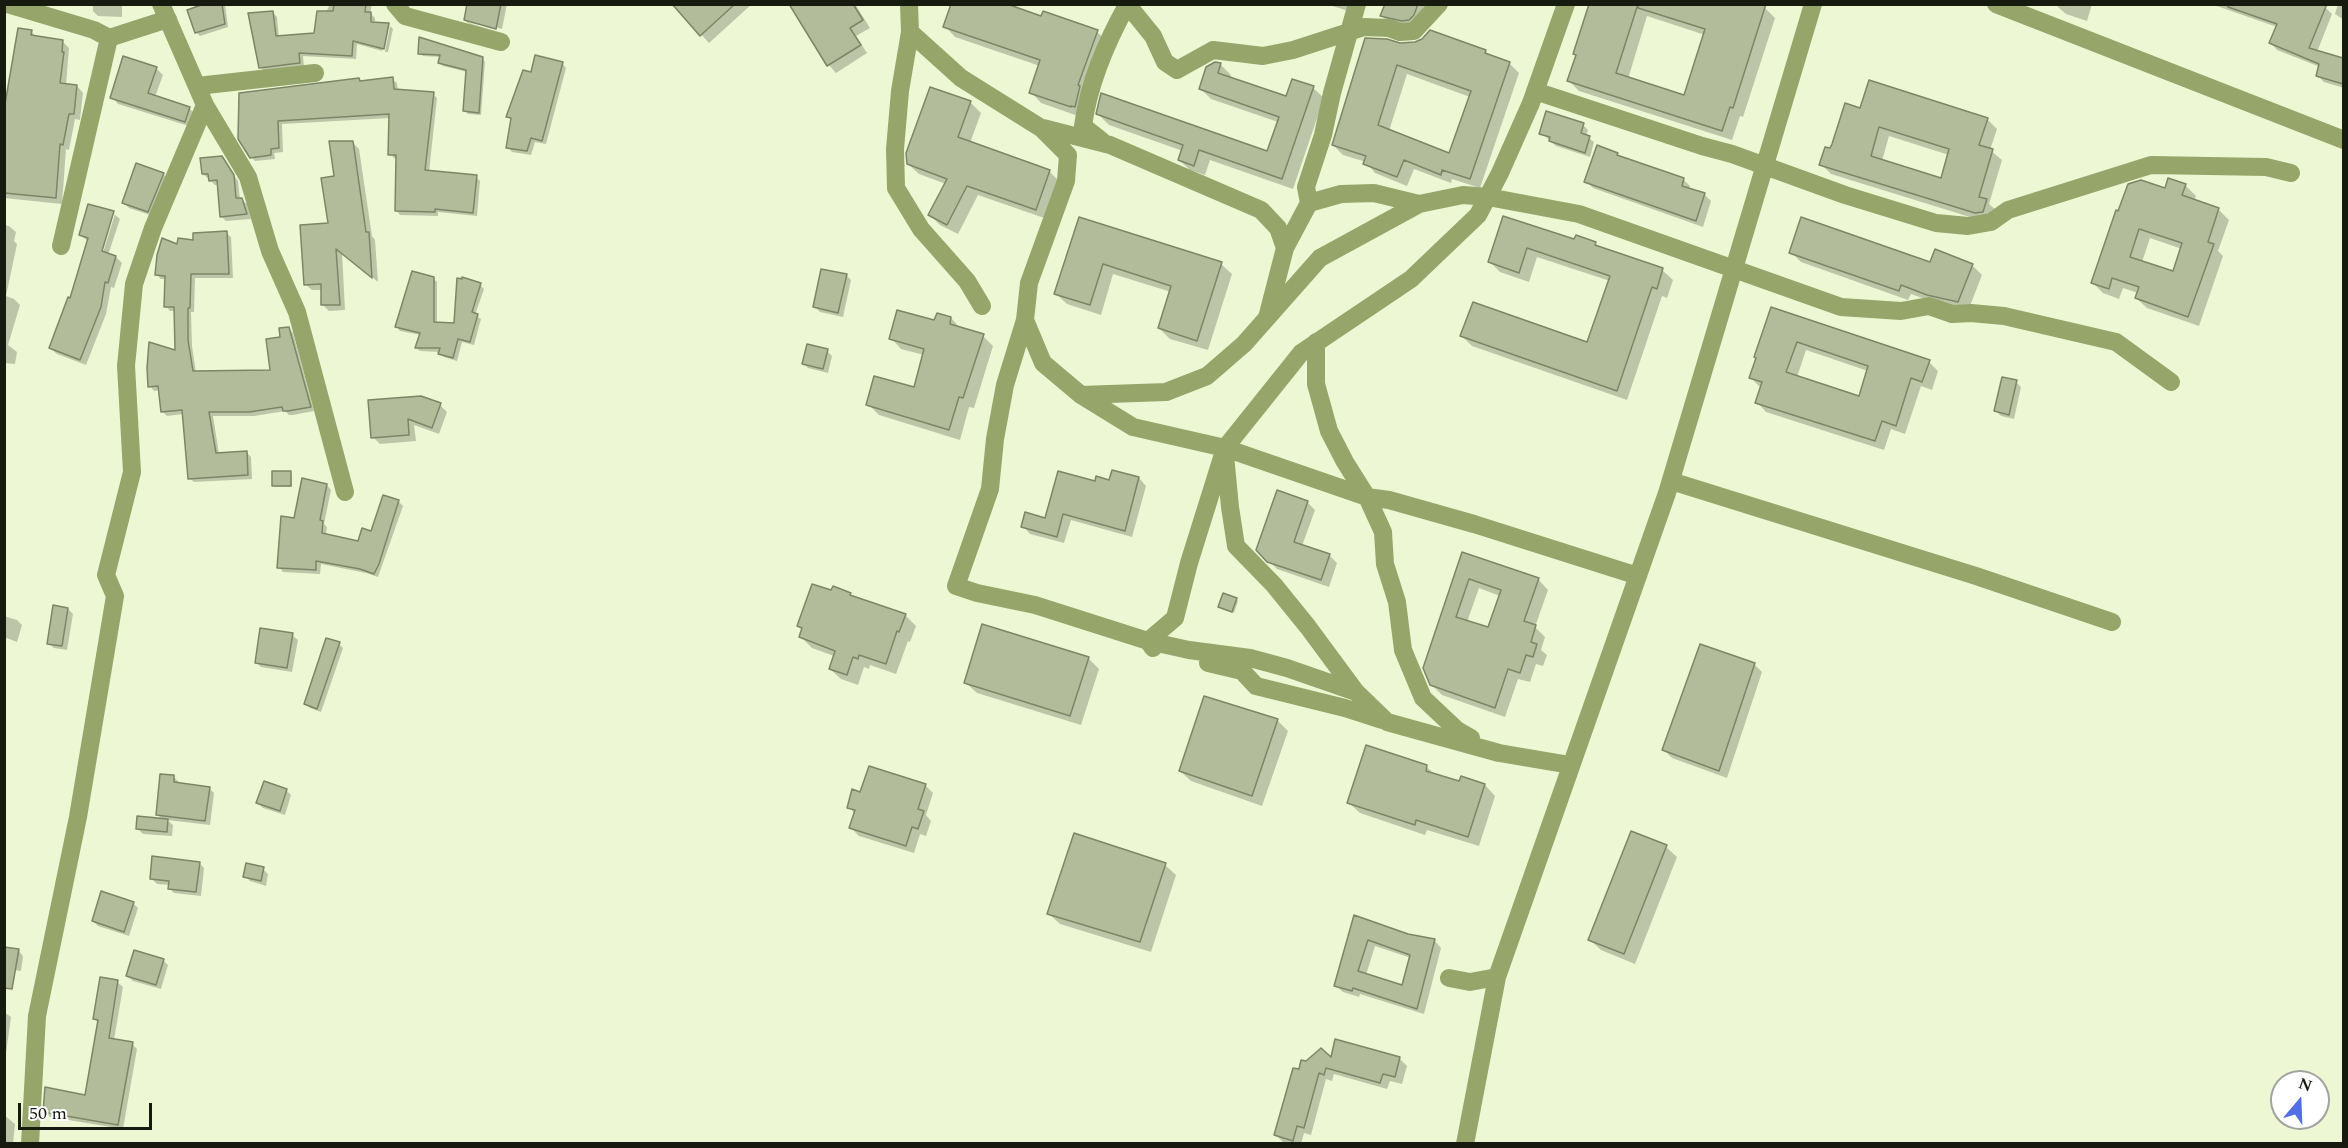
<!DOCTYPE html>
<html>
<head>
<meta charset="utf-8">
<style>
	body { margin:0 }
	#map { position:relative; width:2348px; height:1148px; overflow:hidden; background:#edf7d4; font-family:Spectral,serif }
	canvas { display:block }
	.frame { position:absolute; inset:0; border:6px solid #171a0e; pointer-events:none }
	.north { position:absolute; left:2270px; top:1070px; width:60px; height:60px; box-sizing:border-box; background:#fff; border:2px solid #a2a39f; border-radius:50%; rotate:19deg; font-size:16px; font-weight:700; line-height:24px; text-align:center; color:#171a0e }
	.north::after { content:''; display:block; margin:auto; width:21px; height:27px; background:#546fe4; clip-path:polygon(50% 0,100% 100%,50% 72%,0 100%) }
	.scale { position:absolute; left:18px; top:1103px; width:134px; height:27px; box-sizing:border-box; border:3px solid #171a0e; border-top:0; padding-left:8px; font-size:18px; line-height:21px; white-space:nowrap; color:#171a0e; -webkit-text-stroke:4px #fff; paint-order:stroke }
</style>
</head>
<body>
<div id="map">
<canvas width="2348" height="1148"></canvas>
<div class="frame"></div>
<div class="north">N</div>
<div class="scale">50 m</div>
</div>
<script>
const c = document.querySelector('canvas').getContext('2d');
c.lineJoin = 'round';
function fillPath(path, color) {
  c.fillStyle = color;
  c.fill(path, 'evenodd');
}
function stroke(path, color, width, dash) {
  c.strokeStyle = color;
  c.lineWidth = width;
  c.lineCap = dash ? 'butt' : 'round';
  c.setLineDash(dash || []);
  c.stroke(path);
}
fillPath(new Path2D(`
	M93,4H122V17L98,16L93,11Z
	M204,4H225L228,27L200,36L196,32Z
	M330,4H372L370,13L375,18V24L389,25L393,29L388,52H385L390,26H387L382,51L357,44L356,59L303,56L304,67L265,72L260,67L273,13L277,17L279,38L316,34Z
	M468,4H507L502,29L469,20V23L501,33L470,25L465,20Z
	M674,4H752L709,43Z
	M791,4H855L870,28L856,36L867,53L836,73L829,65Z
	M1326,4H1358L1355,13Z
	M1386,4H1428L1421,23L1390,24L1382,16Z
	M1590,4H1755L1765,8L1775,18L1743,117L1740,116L1732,140L1579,91L1569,81ZM1647,16L1705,35L1685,97L1628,79Z
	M2058,4H2092L2087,21L2066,14L2058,7Z
	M2211,4H2319L2325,7L2332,14L2317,52L2344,60V88L2324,82L2317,75L2320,67L2277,50L2271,43L2277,27Z
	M2338,4H2344V20L2335,14Z
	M1042,18L1097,32L1108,42L1081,117L1041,103L1031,92L1040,66L955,37L945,26Z
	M31,31L37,38L63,42L69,48L66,85L77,86L83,93L80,120L75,119L69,150L66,149L62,204L4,198V112Z
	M1400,45L1485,51L1492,57L1509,63L1519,73L1480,188L1452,179L1451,183L1414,169L1407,186L1375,173L1366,162L1343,155L1333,145ZM1407,74L1470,97L1450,155L1389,131Z
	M419,53L482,58L485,62L481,115L468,114L465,111L467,72L443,66L440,63L441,57L423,56Z
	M562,63L566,68L546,144L535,142L531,155L512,152L508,147L512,120L508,116L532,74Z
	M1215,63L1221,65L1231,75L1230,78L1287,98L1313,88L1324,98L1293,189L1210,160L1205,175L1190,170L1179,160L1183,151L1109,125L1098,114L1268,153L1278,122L1211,99L1200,88Z
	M156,68L163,75L155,97L189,108L196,115L192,127L118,104L112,97Z
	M359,79L362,82L392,79L397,83L398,91L433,94L437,98L429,172L476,177L480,181L477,216L438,212V216L400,215L396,210L397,159L394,158L390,154L391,118L282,124L283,152L274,153L275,159L255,161L251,157L240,139Z
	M970,102L981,113L970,143L1049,171L1060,182L1047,219L978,195L958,234L940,225L930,215L946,184L919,174L908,164Z
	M1861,110L1987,119L1997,129L1990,150L2002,160L1989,204L1996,210L1986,222L1831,174L1821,164ZM1889,136L1949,155L1942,179L1882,161Z
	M1583,125L1588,130L1586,136L1594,142L1590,157L1556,146L1541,133Z
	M353,143L359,149L372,236L375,240L378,282L342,252L345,310L329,311L323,305V290H312L305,284L329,225Z
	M1617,154L1621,158L1683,179L1690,186L1689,190L1704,194L1711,201L1703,227L1593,188L1586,181Z
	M222,158L238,181L240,199L247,204L251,219L226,221L221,216L218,185H215L203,174Z
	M163,174L168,179L153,216L129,208L124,203Z
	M2185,185L2196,196L2194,201L2218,209L2229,220L2218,251L2223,256L2199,326L2147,308L2136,298L2138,293L2123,288L2119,299L2103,293L2092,282L2166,190ZM2150,238L2182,249L2174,273L2142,262Z
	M89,205L113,213L120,219L108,255L116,257L122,263L114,288L111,287L106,314L86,365L57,354L50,348L71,300L89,242L80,235ZM112,214H115L101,259L98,258Z
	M1504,218L1575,241L1595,243L1601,249L1662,270L1673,280L1667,298L1662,296L1627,400L1472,346L1462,336L1588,344L1610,281L1537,257L1529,282L1500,272L1489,261Z
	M1080,219L1221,264L1232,274L1208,350L1170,339L1159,328L1171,292L1113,274L1101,315L1067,304L1056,294Z
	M4,225L9,226L16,232L14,241L17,244L6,296L14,299L20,305L8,345L17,352L15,364L4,363Z
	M226,233L231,237L233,278H195L194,312H191L192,346L196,373L271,371L282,338L289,329L293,333L314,411L293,415H289L285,411L254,416H213L219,454L246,452L251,457L252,479L194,482L189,478L183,414L167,416L162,411L160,390L154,391L150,386L177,352L176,311H170L166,306L167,279H161L156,274L179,246Z
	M1791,252L1931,264L1972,265L1982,275L1968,311L1939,304L1911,294L1908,300L1801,262Z
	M846,275L851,280L843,317L820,312L815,307Z
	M433,278L437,282V324L455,325L480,285L484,289L475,315L481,319L474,345L462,342L457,361L444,357L440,352L420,351L416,348L421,335L400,331L397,327Z
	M1772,309L1929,362L1938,371L1932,390L1921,386L1905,434L1891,429L1884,450L1766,412L1757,402L1761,388L1751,378ZM1806,350L1868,371L1860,398L1797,377Z
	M951,318L961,329L983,336L993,346L974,408L969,407L960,440L879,415L868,404L915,389L924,355L901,349L891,338Z
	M827,351L832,356L828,373L808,368L803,363Z
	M2016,382L2021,387L2014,419L2001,416L1996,411Z
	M370,402L440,405L447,412L439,434L414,425L416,441L380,444L373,437Z
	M1113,471L1139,478L1146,486L1132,537L1071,520L1064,543L1030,534L1023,526L1046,520L1096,483L1110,481Z
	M290,473L292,475V487H275L273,485Z
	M327,485L331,490L324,524L327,527L326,535L359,543L372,533L398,501L403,506L378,577L366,573L321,564L320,574L283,572L279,567L295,519Z
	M1307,502L1315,510L1302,546L1329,555L1337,563L1329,587L1277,569L1258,550Z
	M1463,554L1538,579L1548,590L1535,627L1545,637L1541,650L1547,655L1543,666L1536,664L1530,682L1518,679L1505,717L1442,695L1431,684ZM1479,588L1500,596L1489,629L1467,622Z
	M832,592L850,594L854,598L905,615L916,626L910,642L908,641L896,674L870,665L869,669L864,667L858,685L841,679L830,669L834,656L812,648L801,637L803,631L798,626Z
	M1236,599L1238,601L1234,613L1220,606Z
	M68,609L73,614L67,650L54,648L48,643Z
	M4,616L17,620L22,625L17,642L4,637Z
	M292,635L298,640L292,672L261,667L256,662Z
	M339,644L343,648L321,712L310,708L306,704Z
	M1088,658L1099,669L1081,725L977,693L966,683Z
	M1754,664L1762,672L1727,778L1672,758L1664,750Z
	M1277,720L1288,731L1262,806L1191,781L1180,771Z
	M1427,767L1435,775L1460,783L1485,785L1495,796L1479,846L1427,830L1425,835L1360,813L1349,803Z
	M173,776L179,782L178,784L209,788L214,793L210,825L167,820L173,825L172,836L143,834L138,829L163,820L157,814Z
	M925,785L933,793L926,815L931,821L926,836L920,834L914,853L859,836L851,828L855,814L849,807L861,794Z
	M286,790L291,795L285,815L263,808L258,803Z
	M1666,847L1677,857L1635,964L1601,950L1590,940Z
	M199,863L204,868L201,896L174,893L169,888L170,885L157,884L152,879Z
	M1165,865L1176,875L1151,952L1060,924L1049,914Z
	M263,869L268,874L266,886L250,881L245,876Z
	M133,903L138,908L129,936L98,926L93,921Z
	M1355,917L1407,935L1435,941L1441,948L1424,1014L1360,994L1359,997L1343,992L1336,986ZM1375,946L1411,958L1403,987L1366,975Z
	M18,950L23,956L21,971L4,969Z
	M163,960L168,965L161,989L133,981L127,976Z
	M117,982L123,987L114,1040L132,1044L137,1049L123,1129L50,1117L45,1112L86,1097L99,1024L94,1018Z
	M4,1012L11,1017L6,1053H4Z
	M1399,1058L1407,1066L1402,1084L1390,1081L1387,1089L1334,1074L1332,1081L1326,1079L1311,1135L1304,1133L1301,1144L1284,1143L1276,1135L1300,1071L1332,1060Z
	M4,1115L15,1124L13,1144H4Z`), '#0003');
const building = new Path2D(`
	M204,4H222L225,24L195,33L187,10Z
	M334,4H366L365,12H371V22L389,23L384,49L353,41L352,56L299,53L300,63L259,68L248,13L273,11L276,36L314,33L317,11H333Z
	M467,4H501L496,29L464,20Z
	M672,4H735L700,36Z
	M789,4H853L863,20L850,28L861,45L827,66Z
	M951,4H1007L1041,16L1043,11L1098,30L1078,85L1080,86L1075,107L1071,106V107L1029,93L1040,60L943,27Z
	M1385,4H1418L1414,15L1409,20L1402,21L1380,16Z
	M1589,4H1638L1616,73L1684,95L1705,29L1638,8V4H1766L1733,108L1730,107L1722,131L1567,81L1576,55L1573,54Z
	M2228,4H2327L2309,48L2343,58V84L2316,76L2319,64L2269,43L2277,24L2228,7Z
	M18,28L32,30L31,35L63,40L62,52H64L60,83L77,85L74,114H69L63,145L60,144L56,198L4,193V110Z
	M1430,30L1486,50L1485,53L1510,62L1470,179L1442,170L1441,175L1404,160L1397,177L1363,164L1366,156L1332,145L1365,38L1387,39L1400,43L1415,42L1422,39ZM1397,65L1471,91L1449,153L1378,125Z
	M419,37L483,57L479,113L463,111L466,70L438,63L440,55L418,54Z
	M535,55L563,62L542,141L531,138L527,151L506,148L511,118L506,117L523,70L531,72Z
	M123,56L157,67L148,93L190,107L185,122L110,98Z
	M1215,62L1221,63L1218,73L1286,96L1292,79L1314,86L1282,179L1199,150L1194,166L1178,160L1183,145L1096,114L1101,93L1267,151L1279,117L1199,89L1206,67Z
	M393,77L394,89L434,92L425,170L477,175L473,213L435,209V212L395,211L396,155H388L389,114L278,121L279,148L271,149V155L250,158L238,139L239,93L359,78L360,81Z
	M1869,80L1988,118L1979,145L1993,149L1979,197L1987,199L1983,212L1975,213L1819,165L1825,147L1830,148L1832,144L1845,103L1860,108ZM1879,127L1949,149L1941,178L1871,156Z
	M930,87L971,101L958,137L1050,170L1036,210L967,186L947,225L928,215L947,179L907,164L906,153Z
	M1546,111L1584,123L1581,133L1590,136L1585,153L1549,141L1550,137L1539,134Z
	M329,141H353L366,232H369L372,278L336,249L340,305H321V284L304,285L300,225L328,223L321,178L334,176Z
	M1597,145L1618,153L1617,155L1684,178L1682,186L1705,193L1696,221L1584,182Z
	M222,156L234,175L236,198H242L247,214L220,217L217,180L209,181L208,174H202L200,158Z
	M136,163L164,173L148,212L122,203Z
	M2168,178L2186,184L2182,195L2219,208L2208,242L2214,244L2188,317L2135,298L2139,287L2112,278L2109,289L2091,283L2116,210L2118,211L2128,184L2141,180L2165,188ZM2139,229L2182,243L2173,271L2130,257Z
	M88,204L114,211L102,251L116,256L108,283L105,282L101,307L80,360L49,348L68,297L70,298L88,238L79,235Z
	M1503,216L1574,239L1576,235L1596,242L1595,245L1663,268L1657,289L1652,287L1617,391L1460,336L1473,302L1587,342L1610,276L1527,248L1519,273L1488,262Z
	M1079,217L1222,262L1197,341L1158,328L1171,286L1103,264L1090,305L1054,294Z
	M1801,217L1930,262L1935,249L1973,264L1958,302L1927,295L1901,285L1899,291L1789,253Z
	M227,231L229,274H191L190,308H188V340L193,371L270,370L266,339L280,337L279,328L289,327L311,407L288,411H283L282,407L249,412H209L216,453L247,451L248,475L188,479L182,410L161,412L158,386L148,387L147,368L149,342L175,350L174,307H164L165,276L155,275L157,255L162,238L177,244L178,238L193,240V233Z
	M821,269L847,274L838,313L813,307Z
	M412,271L434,277V322L454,323L457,278L462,279V277L481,283L472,312L478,314L470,342L458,339L453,358L438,354L440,348H415L420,333L395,327Z
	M1771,307L1930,360L1922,382L1911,378L1896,426L1882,421L1875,441L1755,403L1762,382L1749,378L1756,358L1754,357ZM1797,342L1868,366L1859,396L1786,372Z
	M897,310L934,320L937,313L951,317L950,324L984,334L963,398L959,397L949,430L866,405L874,376L914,387L924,349L889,339Z
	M807,344L828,349L823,369L802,364Z
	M2002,377L2017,380L2009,415L1994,411Z
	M421,396L441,403L432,428L408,419L409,435L371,438L368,400Z
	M1112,470L1139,477L1125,531L1063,514L1057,537L1021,527L1025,512L1045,518L1058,471L1095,481L1096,476L1109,480Z
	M272,471H291V486H272Z
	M302,478L327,484L320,520L323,521L322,533L358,541L362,528L371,531L383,495L399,500L379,564L374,574L360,569L316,561V570L277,568L281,516L294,518Z
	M1277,490L1308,501L1294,542L1330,554L1321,580L1267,562L1256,550Z
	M1462,552L1539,578L1524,621L1536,625L1531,642L1537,644L1533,657L1526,655L1520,673L1508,669L1495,708L1430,685L1423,668ZM1469,579L1501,590L1488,627L1456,617Z
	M812,584L831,590L833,586L851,593L850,595L906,614L899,632L897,631L886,664L859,655L858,659L853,657L847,675L829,669L835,651L799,637L802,628L797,626Z
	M1223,593L1237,598L1232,612L1218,607Z
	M53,605L68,608L62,646L47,644Z
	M982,624L1089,657L1070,716L964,683Z
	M260,628L293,633L287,668L255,663Z
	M326,638L340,642L317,709L304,704Z
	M1700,644L1755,663L1719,771L1662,750Z
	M1204,696L1278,719L1252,796L1179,771Z
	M1366,745L1427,765L1426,771L1459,781L1461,776L1485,784L1468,837L1416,820L1415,825L1347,803Z
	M869,766L926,784L918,809L924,811L918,829L912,827L906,846L849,828L855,810L847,808L852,789L860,792Z
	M160,774L174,775V782L210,787L205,821L156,815Z
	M264,781L287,789L280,811L256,803Z
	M137,816L168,819L167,832L136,829Z
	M1631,831L1667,845L1624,954L1588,940Z
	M1074,833L1166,863L1140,942L1047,914Z
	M152,856L200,862L196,892L168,889L169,881L150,879Z
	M246,863L264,867L261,881L243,877Z
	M101,891L134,902L124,932L92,921Z
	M1354,915L1408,934L1435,939L1417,1009L1353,988L1352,991L1334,986ZM1368,940L1410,955L1402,985L1358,971Z
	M4,947L19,949L12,989L4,988Z
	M134,950L164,959L156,985L126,976Z
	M100,977L118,980L109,1038L133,1042L118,1125L43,1112L45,1087L85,1095L98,1020L93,1019Z
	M1335,1039L1400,1057L1395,1077L1383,1074L1380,1083L1326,1068L1324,1075L1319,1073L1304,1128L1297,1126L1293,1141L1274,1135L1293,1068L1299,1069L1301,1060L1306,1061L1321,1048L1331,1057Z`);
fillPath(building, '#b2bc9a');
stroke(building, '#7d8566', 1.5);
stroke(new Path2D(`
	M7,4L94,30L109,38L168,19
	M395,4L405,16L501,42
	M909,4L910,32L961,78L1041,128L1068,155L1066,181L1029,283L1025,320L1005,385L995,439L990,489L956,586L977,593L1035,605L1148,641L1189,650L1250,658L1287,668L1356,692L1387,722L1499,753L1570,765
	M1127,4L1153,36L1165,62L1177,70L1213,50L1263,56L1293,50L1364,27L1389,28L1400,32L1414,31L1439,4
	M1996,4L2344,140
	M910,32L900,91L895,149L896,188L921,229L967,281L982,306
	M197,86L315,73
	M1535,91L1702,146L1732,154L1845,195L1936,223L1968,226L1991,222L2008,210L2151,165L2266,167L2291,173
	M205,105L248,177L270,251L297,312L345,492
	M1043,128L1110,145L1261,210L1278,228L1285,248L1268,314
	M1102,141L1083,126C1089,82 1106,43 1127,5
	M1309,203L1306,187L1323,135L1332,93L1357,4
	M61,246L109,38
	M1285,248L1309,203L1341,194L1374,193L1419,204
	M1025,320L1043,363L1081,395L1133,427L1225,448L1367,497L1389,500L1474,524L1638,576
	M1316,342V384L1329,431L1345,462L1367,497L1383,532L1385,564L1397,602L1403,650L1423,698L1457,730L1471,738
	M1081,395L1166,392L1207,376L1244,344L1320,258L1419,204L1463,195L1488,197L1579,214L1841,307L1901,311L1929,306L1952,314L1971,313L2004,316L2116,342L2171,382
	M1225,455L1230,507L1236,546L1274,585L1308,627L1356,692
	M1671,481L1976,576L2112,622
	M1153,648L1148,641L1175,618L1189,563L1225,448L1301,353L1411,279L1478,215L1500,173L1531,103L1566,4
	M1208,663L1242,671L1256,686L1345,708L1382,720
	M1449,978L1470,982L1497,977
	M30,1144L37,1016L78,817L115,596L106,575L132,472L126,366L134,284L153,228L205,105L161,4
	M1465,1144L1497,977L1667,493L1813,4`), '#96a569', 18);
</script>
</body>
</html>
